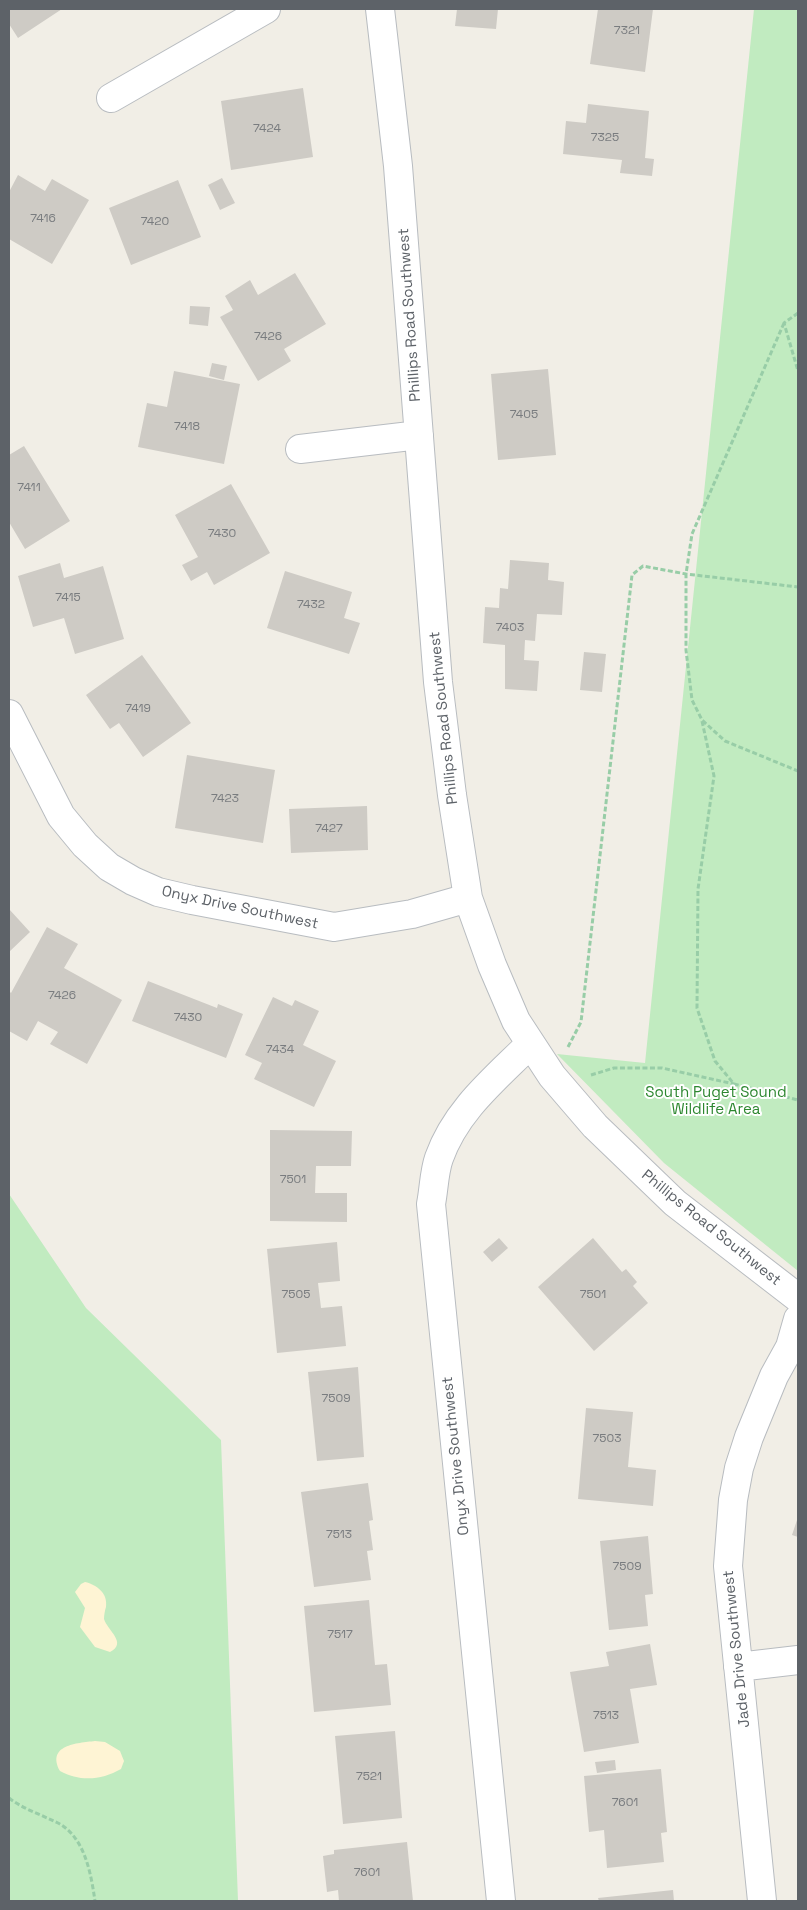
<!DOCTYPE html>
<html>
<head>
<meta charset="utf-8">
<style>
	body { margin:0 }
	#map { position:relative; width:807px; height:1910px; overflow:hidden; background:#f1eee6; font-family:"Space Grotesk",sans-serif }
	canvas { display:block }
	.frame { position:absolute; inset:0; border:10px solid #5d6268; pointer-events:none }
</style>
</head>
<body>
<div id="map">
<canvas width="807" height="1910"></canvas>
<div class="frame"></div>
</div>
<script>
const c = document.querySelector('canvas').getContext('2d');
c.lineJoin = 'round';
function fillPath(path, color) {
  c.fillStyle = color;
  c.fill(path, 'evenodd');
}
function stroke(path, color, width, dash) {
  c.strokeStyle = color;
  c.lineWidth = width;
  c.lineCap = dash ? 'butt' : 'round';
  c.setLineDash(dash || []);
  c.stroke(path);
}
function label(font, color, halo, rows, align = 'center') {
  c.font = font + ' "Space Grotesk",sans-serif';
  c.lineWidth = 4;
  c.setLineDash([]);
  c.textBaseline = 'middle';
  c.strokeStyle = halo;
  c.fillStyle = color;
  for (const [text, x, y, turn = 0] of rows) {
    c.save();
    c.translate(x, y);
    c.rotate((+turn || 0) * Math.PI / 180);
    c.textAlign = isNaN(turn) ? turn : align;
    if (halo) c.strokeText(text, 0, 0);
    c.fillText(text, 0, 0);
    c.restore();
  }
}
fillPath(new Path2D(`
	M754,9H798V1271L664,1163L557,1054L645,1063Z
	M9,1194L86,1308L221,1440L238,1901H9Z`), '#c1ebc0');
fillPath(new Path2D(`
	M85,1582C97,1585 108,1593 106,1607C105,1610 104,1615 104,1619C107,1630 128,1643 110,1652L95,1647L80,1627L85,1608L75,1592L81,1584Z
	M95,1741L105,1742L120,1751L124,1761L121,1769C102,1780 80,1782 60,1771C46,1745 77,1743 95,1741Z`), '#fef4d4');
fillPath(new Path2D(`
	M9,9H62L18,38L9,24Z
	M457,9H498L496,29L455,26Z
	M598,9H653L645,72L590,64Z
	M303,88L313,157L231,170L221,101Z
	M588,104L649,111L645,158L654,159L652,176L620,173L622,160L563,154L566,121L586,123Z
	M18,175L45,191L52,179L89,200L52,264L9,239V192Z
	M222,178L235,203L220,210L208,185Z
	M178,180L201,237L131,265L109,208Z
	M295,273L326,324L284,349L291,361L258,381L220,317L233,310L225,296L250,280L258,295Z
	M190,306L210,307L208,326L189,324Z
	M212,363L227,366L224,380L209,376Z
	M548,369L556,455L498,460L491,374Z
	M174,371L240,384L224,464L138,447L147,403L167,407Z
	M24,446L70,521L25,549L9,522V455Z
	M231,484L270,553L214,585L207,572L191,581L182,565L198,557L175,515Z
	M510,560L549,563L548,580L564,582L562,615L537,614L535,641L525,640L524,660L539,661L537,691L505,689V645L483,643L485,607L499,608L500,588L508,589Z
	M60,563L64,578L103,566L124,639L75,654L64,618L33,627L18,576Z
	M285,571L352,592L344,618L360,623L349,654L267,628Z
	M584,652L606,654L602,692L580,690Z
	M142,655L191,723L143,757L119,723L110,729L86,695Z
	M187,755L275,770L263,843L175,828Z
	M367,806L368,850L291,853L289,809Z
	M9,909L30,932L9,952Z
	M47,927L78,944L64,968L122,1000L87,1064L50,1044L58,1032L38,1021L27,1041L9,1031V991L11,993Z
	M148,981L217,1008L218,1004L243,1014L226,1058L132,1021Z
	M273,997L292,1006L295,1000L319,1011L303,1045L336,1061L314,1107L254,1079L262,1063L245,1055Z
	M270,1130L352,1131L351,1166H316L315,1193H347V1222L270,1221Z
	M499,1238L508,1248L492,1262L483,1252Z
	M593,1238L622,1272L626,1269L637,1282L633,1286L648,1303L594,1351L538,1287Z
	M337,1242L340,1281L318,1283L321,1308L342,1306L346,1346L277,1353L267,1249Z
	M358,1367L364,1457L317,1461L308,1372Z
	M586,1408L633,1412L628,1467L656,1470L653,1506L578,1499Z
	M368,1483L373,1520L369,1521L373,1550L367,1551L371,1580L314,1587L301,1492Z
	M798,1517V1537L792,1535Z
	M648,1536L653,1594L645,1595L648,1626L609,1630L600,1541Z
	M369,1600L375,1665L387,1664L391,1705L314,1712L304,1606Z
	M650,1644L657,1685L630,1689L639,1743L584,1752L570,1672L609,1666L606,1652Z
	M395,1731L402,1818L343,1824L335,1736Z
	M615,1760L616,1770L597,1773L595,1762Z
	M661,1769L667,1832L661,1833L664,1862L607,1868L604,1830L589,1832L584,1776Z
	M407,1842L413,1901H339L338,1890L327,1892L323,1856L334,1854V1850Z
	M673,1890L674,1901H599L598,1898Z`), '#cecbc5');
const minor = new Path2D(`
	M380,9L398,166L438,682L452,795L468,898L492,965L516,1021L552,1076L595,1126L675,1203L798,1298
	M111,98L266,9
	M300,449L419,435
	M9,714L61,816L85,845L109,867L133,881L158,892L192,900L334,927L412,914L468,898
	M738,1667L798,1660
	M501,1901L431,1204C434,1189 434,1172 439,1158C456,1110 495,1079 530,1044
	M762,1901L728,1566L733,1500L739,1468L749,1437L774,1376L790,1347L798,1319`);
stroke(minor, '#b8bcc0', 30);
stroke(new Path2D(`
	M798,313L784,323L798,371
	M784,323L692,534L686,574V650L692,700L702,720L725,741L798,771
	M702,721L714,776L698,889L697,1008L715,1061L734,1084L798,1100
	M568,1047L581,1022L632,575L643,566L686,574L798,587
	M591,1075L614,1068H662L734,1084
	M9,1798C23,1809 42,1815 58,1823C85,1837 91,1874 95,1901`), '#98cda7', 3, [5, 2.5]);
stroke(minor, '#fff', 28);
label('12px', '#797c7f', null, [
	["7321",627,31],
	["7424",267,129],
	["7325",605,138],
	["7416",43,219],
	["7420",155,222],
	["7426",268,337],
	["7405",524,415],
	["7418",187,427],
	["7411",29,488],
	["7430",222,534],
	["7415",68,598],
	["7432",311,605],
	["7403",510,628],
	["7419",138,709],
	["7423",225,799],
	["7427",329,829],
	["7426",62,996],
	["7430",188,1018],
	["7434",280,1050],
	["7501",293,1180],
	["7505",296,1295],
	["7501",593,1295],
	["7509",336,1399],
	["7503",607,1439],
	["7513",339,1535],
	["7509",627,1567],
	["7517",340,1635],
	["7513",606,1716],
	["7521",369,1777],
	["7601",625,1803],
	["7601",367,1873]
]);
label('15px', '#5d6268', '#fff', [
	["Phillips Road Southwest",410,315,-94],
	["Phillips Road Southwest",444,718,-96],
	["Onyx Drive Southwest",240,908,12],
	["Phillips Road Southwest",711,1228,39],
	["Onyx Drive Southwest",456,1456,-96],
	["Jade Drive Southwest",737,1649,-96]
]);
label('15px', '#2d8730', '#fff', [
	["South Puget Sound",716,1093],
	["Wildlife Area",716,1110]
]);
</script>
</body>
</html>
